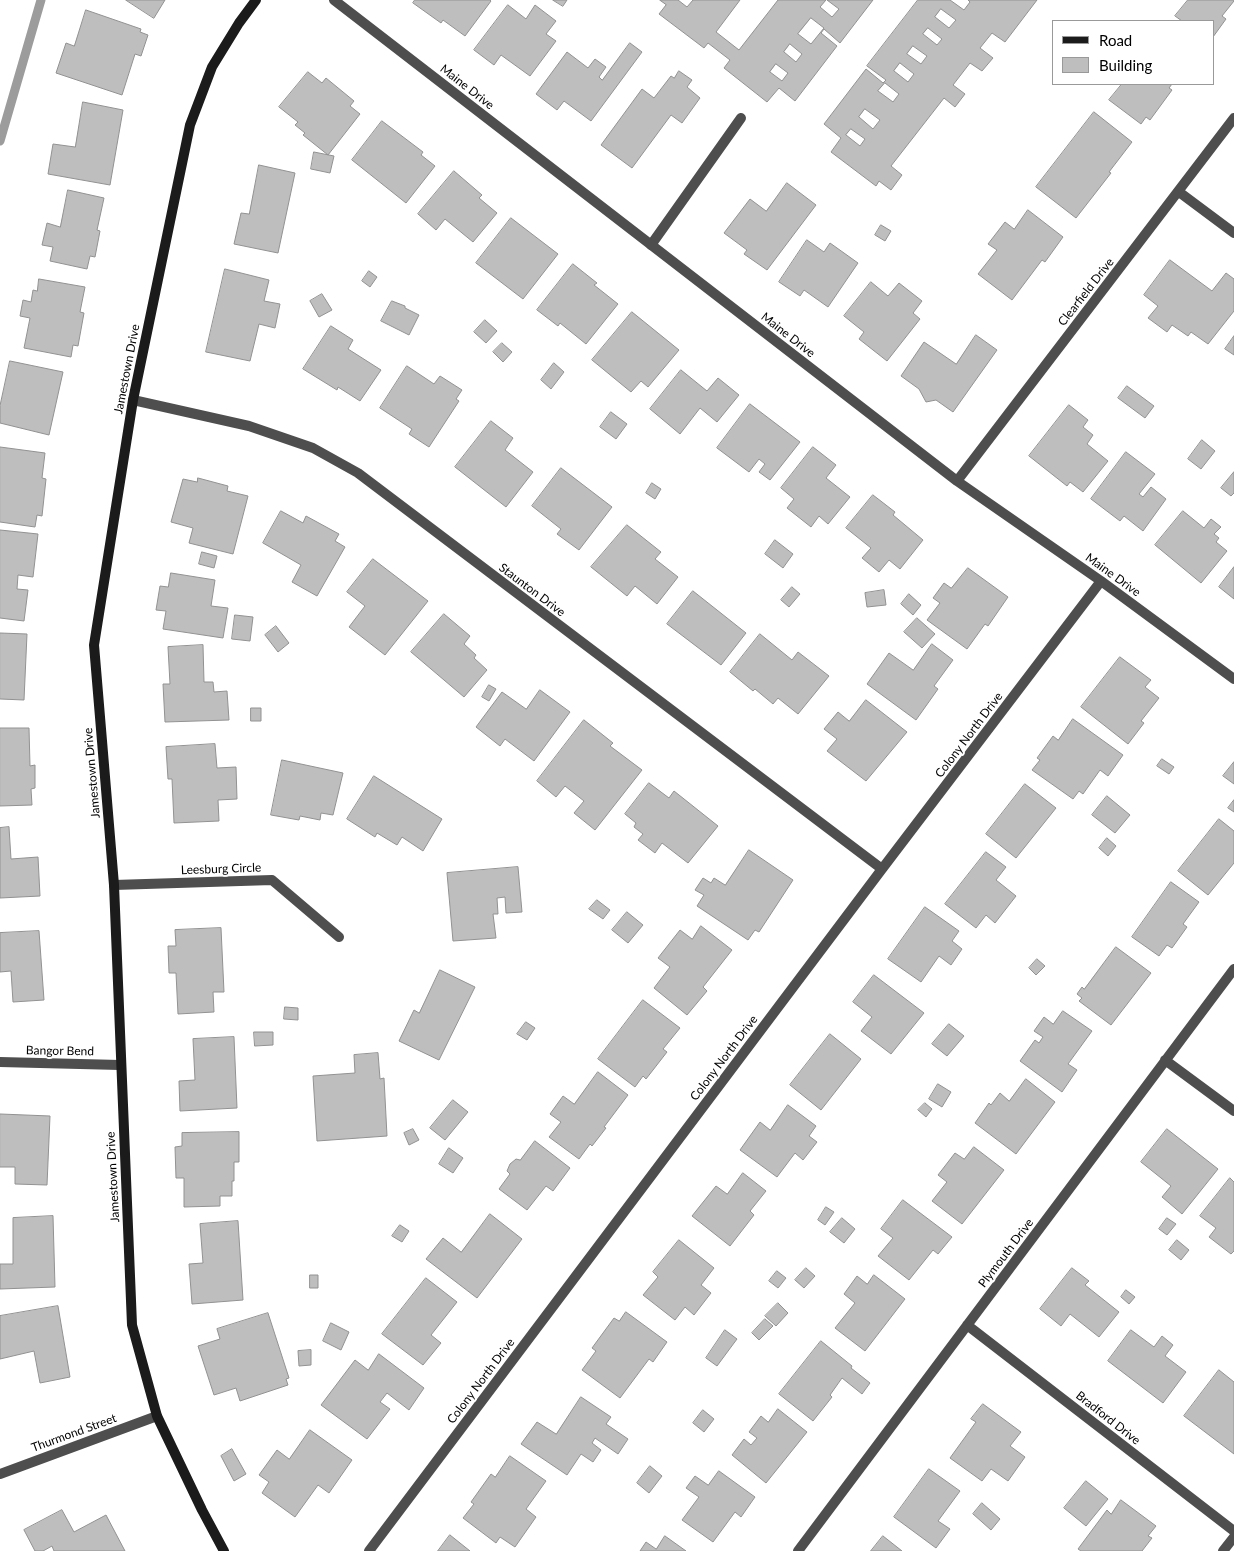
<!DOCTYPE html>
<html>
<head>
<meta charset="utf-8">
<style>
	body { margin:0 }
	#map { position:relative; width:1234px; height:1551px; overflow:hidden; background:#fff; font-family:Lato,sans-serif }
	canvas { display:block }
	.legend { position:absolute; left:1052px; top:20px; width:162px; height:65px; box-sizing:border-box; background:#fff; border:1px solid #999; margin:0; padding:6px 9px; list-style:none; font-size:15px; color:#000 }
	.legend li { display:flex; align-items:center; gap:10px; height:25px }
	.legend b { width:25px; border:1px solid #999 }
</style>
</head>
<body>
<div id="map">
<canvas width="1234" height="1551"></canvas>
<ul class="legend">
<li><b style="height:6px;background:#1b1b1b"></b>Road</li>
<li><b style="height:14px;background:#bebebe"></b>Building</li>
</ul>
</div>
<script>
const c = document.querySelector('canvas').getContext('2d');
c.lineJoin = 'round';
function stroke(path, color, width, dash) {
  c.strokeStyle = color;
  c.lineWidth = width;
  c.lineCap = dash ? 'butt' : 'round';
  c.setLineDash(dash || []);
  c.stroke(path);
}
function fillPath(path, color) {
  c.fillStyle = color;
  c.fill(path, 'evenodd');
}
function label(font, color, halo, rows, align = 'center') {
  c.font = font + ' Lato,sans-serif';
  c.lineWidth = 4;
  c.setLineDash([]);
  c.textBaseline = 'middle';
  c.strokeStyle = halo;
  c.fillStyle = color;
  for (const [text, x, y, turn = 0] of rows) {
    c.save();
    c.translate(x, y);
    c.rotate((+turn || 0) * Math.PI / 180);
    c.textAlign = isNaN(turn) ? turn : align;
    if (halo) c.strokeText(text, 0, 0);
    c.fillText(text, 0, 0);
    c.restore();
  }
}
stroke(new Path2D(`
	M0,141L41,0`), '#9c9c9c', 9);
const building = new Path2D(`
	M126,0H165L154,18Z
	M415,0H490L491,1L465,36L443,20L441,23L413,3Z
	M553,0H567L563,6Z
	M660,0H678L687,7L693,0H740L716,32L739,50L778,0H826L820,7L832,17L839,9L827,0H873L840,43L824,29L821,33L837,46L795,101L779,88L767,102L724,68L730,60L708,43L704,48L659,14L666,5ZM811,18L824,28L811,44L798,34ZM790,44L802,54L796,62L784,52ZM776,64L788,73L782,81L770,72Z
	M918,0H950L964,10L970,2L968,0H1037L1005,42L992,33L980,48L993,58L982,71L970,63L953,85L965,94L955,107L944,98L891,166L902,175L891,190L879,181L876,186L831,152L841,138L824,124L866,69L883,83L886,80L867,66ZM941,9L956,20L949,28L935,17ZM928,28L942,39L937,45L923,34ZM913,46L927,56L921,64L907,54ZM900,63L914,74L908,82L894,71ZM885,83L899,94L893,102L878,91ZM865,109L880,120L873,129L859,117ZM851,129L865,139L860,146L846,135Z
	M1188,0H1234V1L1222,16L1226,19L1213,37V21H1182L1175,16Z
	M508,5L526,19L535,5L556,21L546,34L556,41L530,76L501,55L494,65L474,50Z
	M86,10L141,29L140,32L148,35L141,56L135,54L122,95L56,73L66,43L74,46Z
	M630,43L642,52L591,121L564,101L557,110L536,94L567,52L588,68L595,59L606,67L599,77L602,80Z
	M679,71L692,80L687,87L700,98L682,123L671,115L632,168L601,145L642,89L654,98L671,76L674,78Z
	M308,72L322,83L326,78L354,101L350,106L360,114L328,155L303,135L305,133L295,125L298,122L279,107Z
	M1122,84H1172L1169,88L1172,90L1150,120L1146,117L1141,124L1109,100Z
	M83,102L123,110L110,185L48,174L53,144L75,147Z
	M1094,112L1132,142L1109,172L1111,173L1076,218L1036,187Z
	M382,121L423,152L421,155L435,166L406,203L352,160Z
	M314,152L334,156L330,173L311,169Z
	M259,165L295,173L278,253L234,244L241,213L249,214Z
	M454,171L482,195L479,198L497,213L473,242L445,219L436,230L418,214Z
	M787,183L816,205L767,270L744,254L747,250L724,233L750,199L766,211Z
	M68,190L104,198L97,230L100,231L95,257L90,256L87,269L50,261L53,247L42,245L47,223L60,227Z
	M1028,210L1063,237L1045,262L1042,260L1012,300L978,274L997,250L988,244L1005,222L1014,229Z
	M511,218L558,254L523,299L476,263Z
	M881,225L891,231L885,241L875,235Z
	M807,240L824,252L830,243L858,263L828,307L804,290L800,296L779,282Z
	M1170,260L1212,291L1226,273L1234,279V311L1208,344L1191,332L1188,336L1172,325L1167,332L1148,318L1158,306L1144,295Z
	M573,264L597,283L594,285L618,304L586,344L560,323L558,326L537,310Z
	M225,269L269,280L264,301L280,304L275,328L259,324L250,361L206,352Z
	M369,271L377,277L370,287L362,281Z
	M39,279L85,287L80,312L84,313L78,346L73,345L71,357L24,348L30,318L20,316L23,300L31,302L33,290L37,291Z
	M871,282L888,296L899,283L922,301L913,313L920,319L887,361L859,339L864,332L844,316Z
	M322,294L332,310L319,317L310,301Z
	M392,301L405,306V308L419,315L409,335L381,321Z
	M632,312L679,350L648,387L641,381L631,392L592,360Z
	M485,320L497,331L486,343L474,332Z
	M331,326L353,340L348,349L381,370L360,401L338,387L337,390L303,369Z
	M976,335L997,350L953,412L936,400L926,402L919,389L901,376L924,342L956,364Z
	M1234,336V355L1225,349Z
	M502,343L512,352L503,362L493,352Z
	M10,361L63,372L49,435L0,423V406Z
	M554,363L564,372L551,389L541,380Z
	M407,366L434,384L440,376L462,390L456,399L459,401L429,447L409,434L412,429L380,408Z
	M681,370L707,391L718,378L739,395L717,422L700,408L680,434L650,409Z
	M1127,386L1154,406L1145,418L1118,398Z
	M750,404L800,442L770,480L759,472L765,464L759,459L749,472L717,448Z
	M1069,405L1088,420L1083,427L1093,435L1087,444L1108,461L1083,492L1070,482L1067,486L1029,456Z
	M611,412L627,424L616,439L600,427Z
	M491,421L513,438L505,450L533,472L506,507L455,467Z
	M1202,440L1215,451L1201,469L1188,459Z
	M0,447L45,453L42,478L46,479L42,516L37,515L35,527L0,522Z
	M813,447L836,465L826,478L850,497L828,524L819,516L811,527L787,508L794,499L781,488Z
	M1126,452L1155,474L1139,494L1143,497L1151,487L1166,499L1143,531L1124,516L1120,521L1091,499Z
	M561,468L612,507L579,550L557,534L561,529L532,506Z
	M1234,472V493L1231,496L1221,488Z
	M198,478L228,486L227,491L248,496L233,554L189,543L193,528L171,522L183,479L197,482Z
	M652,483L661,489L655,499L646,493Z
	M873,495L895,512L893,515L923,540L900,569L889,560L879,572L862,558L871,548L846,528Z
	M281,511L303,523L306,516L339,534L335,541L345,547L317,596L292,582L301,565L263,543Z
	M1183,511L1204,528L1211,519L1221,527L1214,534L1219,538L1216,542L1227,551L1201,583L1155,545Z
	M627,525L661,552L655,559L678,577L657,604L635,586L627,596L591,567Z
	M0,530L38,534L33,577L18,575L17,589L28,590L24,621L0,618Z
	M775,540L793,554L783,568L765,554Z
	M202,552L217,556L214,568L199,564Z
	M373,559L428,601L385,655L349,627L365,606L347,592Z
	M1234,567V599L1219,587Z
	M968,568L1008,597L988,626L985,624L967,649L927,620L940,603L933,598L944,583L951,588Z
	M171,573L215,580L211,606L228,608L223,638L163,629L166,611L156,610L160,586L168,587Z
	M792,587L800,594L789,607L781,600Z
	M884,590L886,605L867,607L865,593Z
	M693,591L746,633L721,665L667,624Z
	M909,594L921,605L913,615L901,604Z
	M444,614L470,636L464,644L476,655L474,658L487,670L464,697L411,652Z
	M235,615L253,617L250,641L232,639Z
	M917,618L935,634L922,648L904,632Z
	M276,626L289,643L278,652L265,635Z
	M0,633L27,634L24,700L0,699Z
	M760,634L792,660L798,652L829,676L798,714L778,698L773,704L755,689L753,691L730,672Z
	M932,644L953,660L934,686L938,689L916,720L867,684L889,653L913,670Z
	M203,645L204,682H213L214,692L227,691L229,720L165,722L163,684H170L168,647Z
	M1120,657L1151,680L1145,687L1159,698L1141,721L1144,723L1128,744L1081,707Z
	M489,685L496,689L489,701L482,697Z
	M540,690L570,712L534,761L505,739L500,746L476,727L502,692L526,709Z
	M866,700L907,732L866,781L827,751L837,739L824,729L838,712L849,721Z
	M251,708H261V721H251Z
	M1073,719L1123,755L1108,776L1100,770L1083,794L1079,791L1073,799L1032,770L1040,760L1037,758L1053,736L1058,740Z
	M584,720L613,743L610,746L642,770L595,830L574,813L584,801L565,786L556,797L537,781Z
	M0,728H29L30,766L35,765V788L31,789L32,805L0,806Z
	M215,744L217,768L236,767L237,799L218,800L219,821L174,823L172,779H168L166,747Z
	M1162,759L1174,767L1169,774L1157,766Z
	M282,760L343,773L333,815L321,813L320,820L300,816L299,820L271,815Z
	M1234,762V784L1223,776Z
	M374,776L442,819L423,851L402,837L397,845L377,833L375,837L347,819Z
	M649,783L669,798L674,791L718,826L688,863L662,843L655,853L638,840L643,834L634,827L636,823L625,814Z
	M1025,784L1056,808L1016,858L986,834Z
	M1107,796L1130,815L1115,833L1092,815Z
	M1234,800V812L1228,808Z
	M1219,819L1234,831V863L1208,895L1178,871Z
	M9,827L11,859L38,857L40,896L0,898V828Z
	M1107,838L1116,846L1108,856L1099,848Z
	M749,850L793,880L759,932L755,930L748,940L697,906L704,895L695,890L703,878L711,883L714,878L725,885Z
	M986,852L1006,867L996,880L1016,896L995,923L986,915L976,928L945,904Z
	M518,867L522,912L506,913L505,897L497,898L498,914H493L496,938L453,941L447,873Z
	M1171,882L1199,902L1183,924L1187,927L1172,948L1167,945L1159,956L1132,937Z
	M597,900L610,910L603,919L589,909Z
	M925,907L959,931L952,941L962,949L951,965L939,956L921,982L888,959Z
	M627,912L643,925L628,943L612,930Z
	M701,926L732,950L703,987L707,991L687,1015L654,988L670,967L658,958L680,930L692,939Z
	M221,928L224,992H213L214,1012L178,1014L176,973H169L168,946H176L175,930Z
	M39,931L44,1000L13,1002L11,971L0,972V933Z
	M1116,947L1151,973L1111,1025L1079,1001L1082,998L1077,994L1082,987L1084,989Z
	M1037,959L1045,966L1036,975L1029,968Z
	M440,970L475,987L439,1060L399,1041L414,1010L419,1013Z
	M874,975L924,1013L891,1054L861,1031L872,1017L853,1002Z
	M643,1000L680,1028L663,1049L667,1052L646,1079L643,1076L635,1087L598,1059Z
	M285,1007L298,1008V1020L284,1019Z
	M1063,1011L1092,1031L1068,1064L1077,1070L1062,1092L1020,1061L1035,1040L1039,1043L1043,1037L1034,1031L1044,1017L1053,1024Z
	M526,1022L535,1028L527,1040L517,1034Z
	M949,1024L964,1036L947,1056L932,1044Z
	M254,1032H273V1045L255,1046Z
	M830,1034L861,1059L821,1110L790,1085Z
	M234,1037L237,1108L180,1111L179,1081L195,1080L193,1039Z
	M378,1053L380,1079L384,1078L387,1136L317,1141L313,1076L355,1073L354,1055Z
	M598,1072L628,1095L604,1127L606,1128L592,1146L590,1144L579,1159L549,1137L561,1122L550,1114L563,1096L574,1104Z
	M1026,1079L1055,1102L1016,1154L975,1123L989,1103L991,1105L1000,1093L1009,1101Z
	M938,1084L951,1092L942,1107L929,1099Z
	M453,1100L468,1112L445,1140L430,1128Z
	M925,1103L932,1109L926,1117L918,1110Z
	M788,1105L816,1126L809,1136L817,1142L803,1160L795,1153L777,1177L740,1150L760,1122L770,1130Z
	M0,1114L50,1116L47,1185L15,1184V1167H0Z
	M413,1129L419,1140L409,1145L404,1133Z
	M1167,1129L1218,1169L1182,1214L1162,1197L1171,1186L1141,1162Z
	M239,1132V1162H234V1181H232V1196H220V1206L184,1207V1178H176L175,1147L182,1146V1133Z
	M535,1141L570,1168L553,1191L546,1186L527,1210L499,1189L510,1174L507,1171L510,1164L516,1159L520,1160Z
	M974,1147L1004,1170L962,1224L932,1201L947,1182L938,1175L955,1153L964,1159Z
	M449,1148L463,1158L453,1173L439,1164Z
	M743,1173L766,1191L750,1211L754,1215L730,1246L692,1216L716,1186L727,1194Z
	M1230,1178L1234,1182V1251L1231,1254L1209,1237L1216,1228L1200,1216Z
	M903,1200L952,1237L938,1254L933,1250L909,1280L878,1256L893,1238L881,1229Z
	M826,1207L834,1212L825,1225L818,1220Z
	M490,1214L522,1239L477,1298L426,1259L443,1238L461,1252Z
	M53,1216L55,1287L0,1289V1264H13V1218Z
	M842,1218L855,1229L844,1243L830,1232Z
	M1167,1218L1176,1224L1167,1235L1159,1229Z
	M238,1221L243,1300L192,1304L189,1264L203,1263L200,1224Z
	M400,1225L409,1231L402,1242L392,1236Z
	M679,1240L714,1268L701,1285L711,1293L694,1315L685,1307L675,1320L643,1295L658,1277L653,1272Z
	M1177,1240L1189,1250L1181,1260L1169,1250Z
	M806,1268L815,1276L804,1288L795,1280Z
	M1072,1268L1089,1281L1085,1285L1119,1312L1099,1337L1070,1314L1061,1326L1040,1309Z
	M777,1271L786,1278L778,1288L769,1281Z
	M310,1275H318V1288H310Z
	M874,1275L905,1299L865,1351L835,1328L855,1303L844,1294L857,1276L867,1284Z
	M426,1278L457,1302L431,1335L441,1343L423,1365L382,1334Z
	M1126,1290L1135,1297L1129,1304L1121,1297Z
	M778,1303L788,1313L776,1326L765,1316Z
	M58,1306L70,1377L40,1383L34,1351L0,1359V1316Z
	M626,1312L667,1342L653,1362L649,1359L620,1398L582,1370L596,1351L592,1348L614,1318L619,1321Z
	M268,1313L289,1378L286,1379L288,1385L240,1401L236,1388L214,1395L198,1346L220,1339L217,1329Z
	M765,1319L773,1326L759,1340L752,1333Z
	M331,1323L349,1332L341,1350L323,1341Z
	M725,1330L737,1339L717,1366L706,1358Z
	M1131,1330L1154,1347L1162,1336L1173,1345L1165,1356L1186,1372L1163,1403L1108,1361Z
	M821,1341L852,1366L851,1368L870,1383L862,1394L842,1378L830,1395L832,1397L813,1421L779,1394Z
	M311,1350V1365L299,1366L298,1351Z
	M379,1354L424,1388L409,1410L387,1393L380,1402L390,1409L367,1439L321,1405L355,1360L368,1370Z
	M1219,1370L1234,1382V1454L1184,1416Z
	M581,1397L611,1417L606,1424L628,1439L618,1454L595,1438L592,1443L601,1450L593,1462L581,1454L567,1475L521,1444L537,1422L556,1434Z
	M983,1404L1021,1432L1010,1446L1025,1457L1008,1481L991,1469L982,1481L950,1458L976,1422L971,1419Z
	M778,1409L807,1432L766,1483L732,1455L744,1439L751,1445L757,1438L749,1432L761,1416L768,1422Z
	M703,1410L714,1419L704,1432L693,1423Z
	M310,1430L352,1460L329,1493L318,1485L295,1517L262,1493L269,1482L259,1475L277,1450L289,1459Z
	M232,1449L246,1474L234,1481L221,1456Z
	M510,1456L546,1481L526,1509L536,1517L515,1547L500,1537L496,1543L463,1518L474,1504L471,1502L491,1474L495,1477Z
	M650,1466L662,1476L649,1493L637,1483Z
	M929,1469L960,1491L938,1521L950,1529L936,1548L894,1517Z
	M719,1471L755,1497L741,1517L735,1512L713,1542L682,1520L699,1497L686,1488L695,1476L708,1485Z
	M1086,1481L1108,1499L1086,1526L1064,1508Z
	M1121,1500L1156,1526L1148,1536L1152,1538L1142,1551H1081L1078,1549L1107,1510L1111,1514Z
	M982,1503L1000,1519L991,1530L973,1514Z
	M62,1510L74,1532L106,1515L125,1551H54L52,1546L43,1551H35L24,1530Z
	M450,1535L470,1551H438Z
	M665,1536L686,1551H640L646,1542L656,1549Z
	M883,1536L902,1551H871Z`);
fillPath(building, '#bebebe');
stroke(building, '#929292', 1);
stroke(new Path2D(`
	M651,245L741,118`), '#4e4e4e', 10);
stroke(new Path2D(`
	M334,0L957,481L1101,581L1234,679
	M1179,192L1234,233
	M133,400L249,426L313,448L358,473L882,869
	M957,481L1234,118
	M114,885L272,880L339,937
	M1165,1060L1234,1111
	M0,1062L120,1065
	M967,1325L1234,1531
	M0,1474L157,1416
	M369,1551L882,869L1101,581
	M798,1551L1234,969
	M1223,1551L1234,1537`), '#4e4e4e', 10);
stroke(new Path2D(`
	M224,1551L202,1510L157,1416L132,1325L114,885L94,645L133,400L190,125L212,67L239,23L256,0`), '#1b1b1b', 10);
label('12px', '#000', '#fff', [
	["Maine Drive",467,87,38],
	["Clearfield Drive",1086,292,-52],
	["Maine Drive",788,335,38],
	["Jamestown Drive",127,369,-79],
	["Maine Drive",1113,575,36],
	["Staunton Drive",532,590,37],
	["Colony North Drive",969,735,-53],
	["Jamestown Drive",92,773,-95],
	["Leesburg Circle",221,869,-2],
	["Bangor Bend",60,1051,1],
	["Colony North Drive",724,1058,-53],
	["Jamestown Drive",113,1177,-93],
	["Plymouth Drive",1006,1253,-53],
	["Colony North Drive",481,1381,-53],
	["Bradford Drive",1108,1418,38],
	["Thurmond Street",74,1433,-20]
]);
</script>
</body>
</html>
